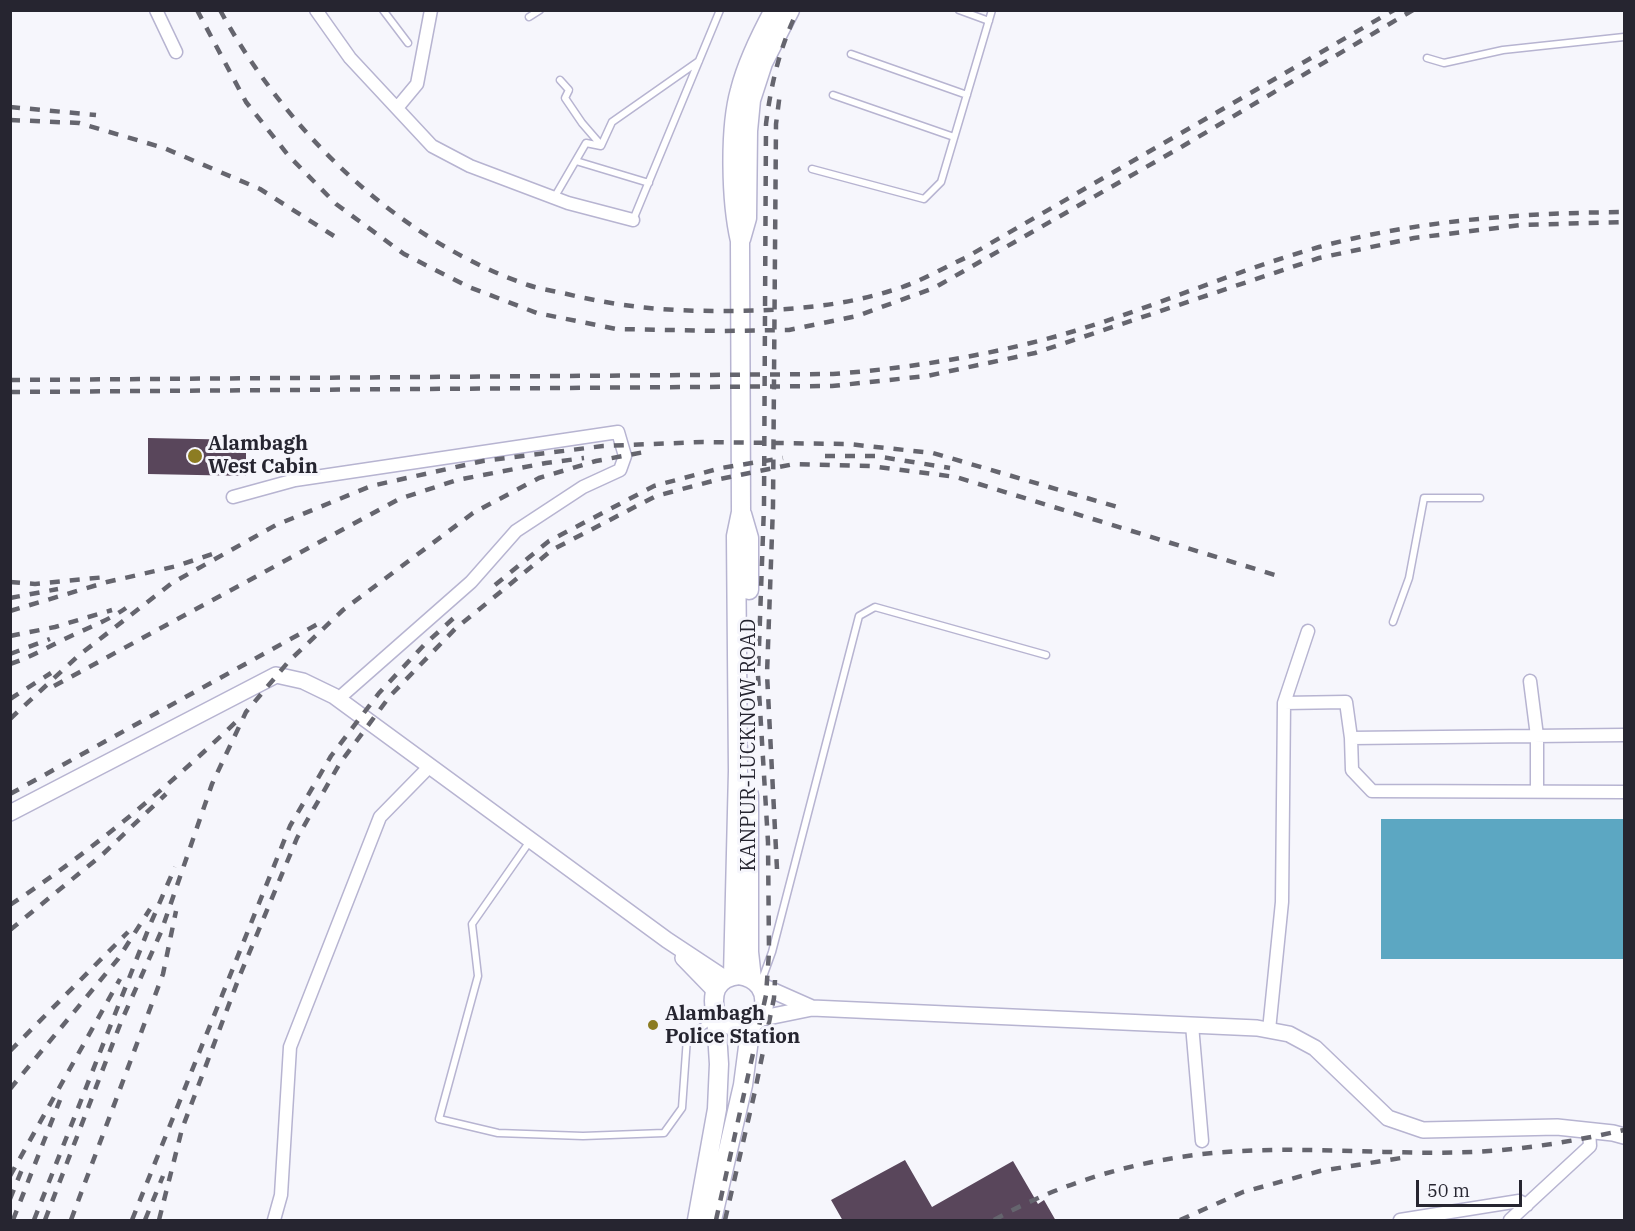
<!DOCTYPE html>
<html>
<head>
<meta charset="utf-8">
<style>
	body { margin:0 }
	#map { position:relative; width:1635px; height:1231px; overflow:hidden; background:#f6f6fc; font-family:"IBM Plex Serif",serif }
	canvas { display:block }
	.frame { position:absolute; inset:0; border:12px solid #262530; pointer-events:none }
	.scale { position:absolute; left:1416px; top:1180px; width:106px; height:27px; box-sizing:border-box; border:3px solid #262530; border-top:0; padding-left:8px; font-size:18px; line-height:21px; white-space:nowrap; color:#262530; -webkit-text-stroke:4px #f6f6fc; paint-order:stroke }
</style>
</head>
<body>
<div id="map">
<canvas width="1635" height="1231"></canvas>
<div class="frame"></div>
<div class="scale">50 m</div>
</div>
<script>
const c = document.querySelector('canvas').getContext('2d');
c.lineJoin = 'round';
function fillPath(path, color) {
  c.fillStyle = color;
  c.fill(path, 'evenodd');
}
function stroke(path, color, width, dash) {
  c.strokeStyle = color;
  c.lineWidth = width;
  c.lineCap = dash ? 'butt' : 'round';
  c.setLineDash(dash || []);
  c.stroke(path);
}
function label(font, color, halo, rows, align = 'center') {
  c.font = font + ' "IBM Plex Serif",serif';
  c.lineWidth = 6;
  c.setLineDash([]);
  c.textBaseline = 'middle';
  c.strokeStyle = halo;
  c.fillStyle = color;
  for (const [text, x, y, turn = 0] of rows) {
    c.save();
    c.translate(x, y);
    c.rotate((+turn || 0) * Math.PI / 180);
    c.textAlign = isNaN(turn) ? turn : align;
    if (halo) c.strokeText(text, 0, 0);
    c.fillText(text, 0, 0);
    c.restore();
  }
}
fillPath(new Path2D(`
	M1381,819H1624V959H1381Z`), '#5ca7c2');
fillPath(new Path2D(`
	M148,438L246,440V476L148,474Z
	M905,1160L932,1207L1013,1161L1038,1204L1044,1200L1056,1221H843L831,1200Z`), '#59465b');
const service = new Path2D(`
	M383,10L408,43
	M959,10L989,21
	M529,17L540,10
	M851,54L967,95
	M1427,58L1444,63L1503,50L1624,37
	M560,80L569,90L565,98L582,123L601,145
	M833,95L954,137
	M576,161L649,183
	M812,169L924,199L941,182L992,10
	M554,198L586,143L601,146L612,122L699,61
	M633,220L720,10
	M1393,622L1409,578L1424,498H1480
	M530,841L472,924L478,976L439,1119L498,1133L583,1136L664,1133L682,1108L687,1038L713,1019
	M760,985L772,952L859,616L875,607L1046,655`);
const minor = new Path2D(`
	M156,10L176,52
	M316,10L350,58L432,146L470,166L568,203L633,220
	M397,108L417,84L431,10
	M233,497L295,480L618,432L625,456L620,470L583,487L516,531L471,582L338,699
	M1530,681L1537,736V791
	M1284,703L1346,702L1351,738L1352,770L1372,791L1624,792
	M1351,738L1624,735
	M1192,1025L1202,1141
	M1269,1030L1282,902L1284,703L1308,631
	M274,1220L281,1195L290,1047L380,817L430,766
	M1400,1220L1519,1201L1527,1205
	M1510,1220L1590,1146L1589,1130`);
const tertiary = new Path2D(`
	M10,813L276,675L303,681L334,696L667,940L726,979
	M683,958L715,991
	M760,985L812,1008
	M758,1019L812,1008L1257,1028L1289,1034L1315,1048L1388,1118L1423,1130L1557,1127L1613,1133L1624,1136`);
const primary = new Path2D(`
	M741,239L747,218L748,131L751,100L763,63L790,10
	M742,514L749,538V590
	M749,795V952L752,979
	M739,975C780,981 766,1035 733,1026C726,1024 721,1020 716,1016C711,995 714,978 739,975Z
	M733,976L738,771L736,536L741,512L740,241C731,202 729,129 740,90C747,62 760,36 774,10
	M697,1220L717,1109L719,1064L716,1016
	M712,1220L743,1085L751,1024`);
stroke(service, '#b7b4d1', 9);
stroke(minor, '#b7b4d1', 15);
stroke(tertiary, '#b7b4d1', 18);
stroke(primary, '#b7b4d1', 21);
stroke(service, '#fff', 6);
stroke(minor, '#fff', 12);
stroke(tertiary, '#fff', 15);
stroke(primary, '#fff', 18);
stroke(new Path2D(`
	M197,10L246,102L288,155L336,204L404,254L469,287L537,313L616,329L722,331L789,330L857,316L934,288L1183,146L1413,10
	M220,10C285,130 397,240 528,285C540,289 554,291 567,294C621,307 665,311 720,311C777,311 835,308 890,291C916,284 941,269 965,258L1394,10
	M10,107L96,115
	M10,120L79,123L164,148L260,189L334,236
	M10,380L833,374C911,368 986,356 1061,335C1148,310 1231,272 1319,247C1418,220 1522,213 1624,212
	M10,392L832,386L927,376L1035,353L1319,258L1414,238L1521,225L1624,222
	M825,456H875L950,468
	M10,582L35,584L106,577
	M495,585L549,541L654,486L721,468L783,458
	M10,598L58,589
	M10,611L107,582L177,566L212,554
	M10,636L55,627L112,610
	M10,654L50,639
	M10,664C32,657 51,645 71,636C90,627 109,620 126,608
	M54,686L399,499L457,480L546,463L584,458
	M10,699L51,673
	M10,719L78,656L172,583L276,525L371,486L483,461L603,446L703,442L848,444L933,453L1121,508
	M10,794L325,620
	M777,869L767,674L773,506L776,124L780,93
	M10,905C93,850 169,786 240,718
	M10,930L103,854L166,794
	M10,1051L128,932
	M10,1089L118,959L150,909
	M10,1176L120,979
	M10,1199L23,1167
	M13,1220L60,1100
	M34,1220L150,925L175,867
	M45,1220L121,1022L161,932L212,784L246,712L289,661L343,610L473,513L539,478L596,461L650,451
	M71,1220L163,974L176,911
	M132,1220L290,826L331,756L379,693L424,645L457,615
	M145,1220L163,1176
	M159,1220L182,1129L240,975L297,838L340,763L390,696L455,629L552,550L656,496L720,479L794,464L870,466L956,477L1275,575
	M716,1220L766,995L769,952L768,842L758,675L764,506L766,124C771,84 780,46 798,10
	M725,1220L755,1091L774,998L775,980
	M994,1220C1069,1178 1155,1155 1241,1151C1318,1147 1395,1155 1472,1152C1523,1150 1575,1141 1624,1130
	M1180,1220L1243,1192L1320,1171L1401,1158`), '#65656e', 4.5, [10, 10]);
for (const [x, y, r, color] of [
	[195,456,8,"#8c7c22"],
	[653,1025,6,"#8c7c22"]
]) {
  const dot = new Path2D();
  dot.arc(x, y, r, 0, 2 * Math.PI);
  c.fillStyle = color;
  c.fill(dot);
  stroke(dot, '#f6f6fc', 2);
}
label('bold 20px', '#262530', '#f6f6fc', [
	["Alambagh",208,444],
	["West Cabin",208,467],
	["Alambagh",665,1014],
	["Police Station",665,1037]
], 'left');
label('20px', '#262530', '#f6f6fc', [
	["KANPUR-LUCKNOW ROAD",749,745,-90]
]);
</script>
</body>
</html>
